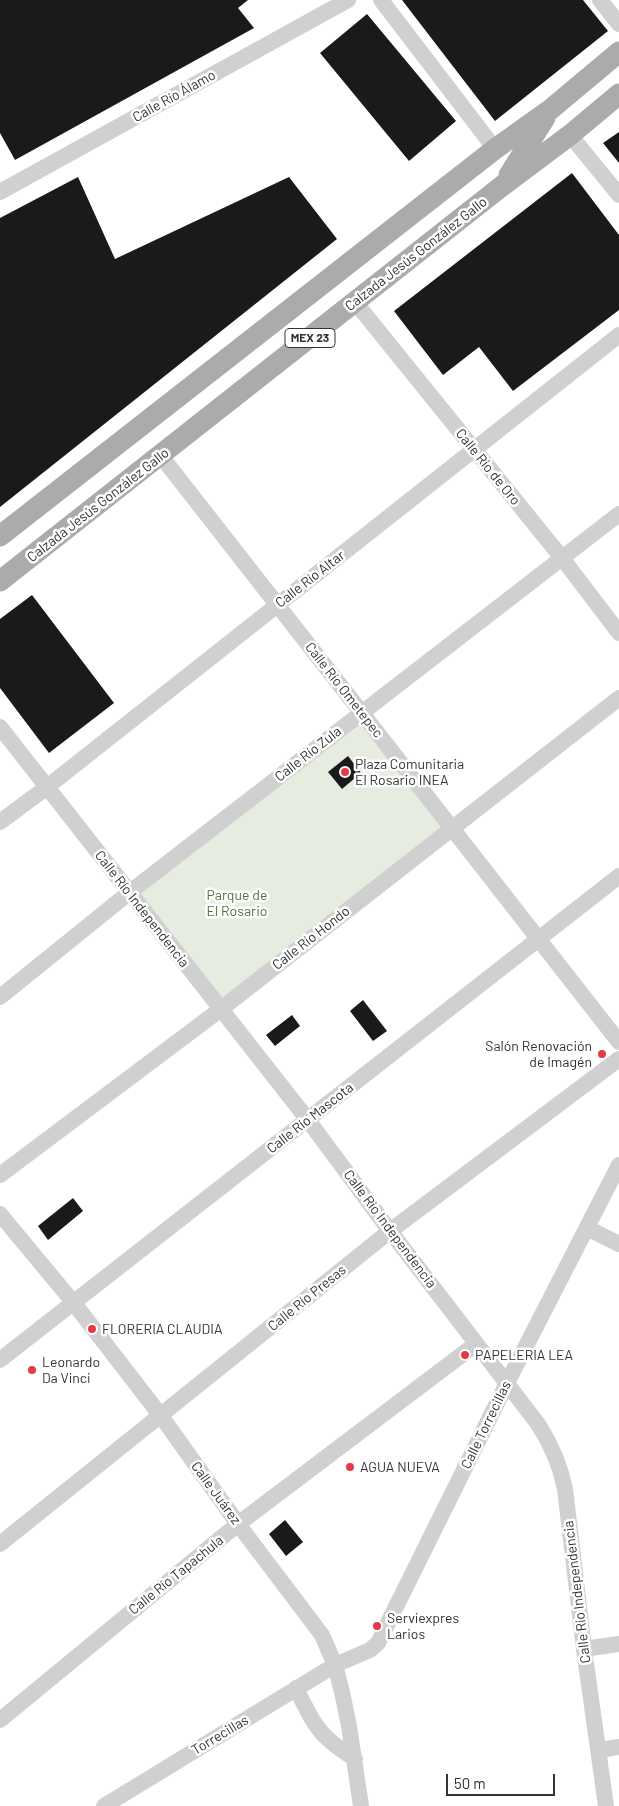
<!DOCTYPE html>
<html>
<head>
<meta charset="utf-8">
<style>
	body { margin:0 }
	#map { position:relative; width:619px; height:1806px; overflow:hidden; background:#fff; font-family:Barlow,sans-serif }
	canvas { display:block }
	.scale { position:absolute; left:446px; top:1774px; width:109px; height:22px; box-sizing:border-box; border:2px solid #333; border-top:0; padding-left:6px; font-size:15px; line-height:18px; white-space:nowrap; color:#333; -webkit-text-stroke:4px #fff; paint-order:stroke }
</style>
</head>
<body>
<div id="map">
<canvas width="619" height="1806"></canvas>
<div class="scale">50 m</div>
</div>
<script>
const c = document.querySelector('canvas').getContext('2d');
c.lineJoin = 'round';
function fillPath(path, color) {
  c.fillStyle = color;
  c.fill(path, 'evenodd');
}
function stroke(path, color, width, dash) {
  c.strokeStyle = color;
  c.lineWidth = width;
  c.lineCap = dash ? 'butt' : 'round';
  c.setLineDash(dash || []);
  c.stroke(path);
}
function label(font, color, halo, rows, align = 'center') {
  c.font = font + ' Barlow,sans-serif';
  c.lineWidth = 5;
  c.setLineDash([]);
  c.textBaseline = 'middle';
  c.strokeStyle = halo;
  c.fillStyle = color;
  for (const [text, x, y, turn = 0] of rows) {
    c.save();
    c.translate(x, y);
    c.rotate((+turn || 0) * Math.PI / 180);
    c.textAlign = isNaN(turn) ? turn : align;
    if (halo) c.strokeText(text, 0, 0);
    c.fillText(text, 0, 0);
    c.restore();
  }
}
fillPath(new Path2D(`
	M361,719L447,827L222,1003L136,893Z`), '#e6ecdf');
fillPath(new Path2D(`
	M0,0H248L238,8L254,28L15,160L0,133Z
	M402,0H583L608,31L495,121Z
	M367,14L456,121L409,161L320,53Z
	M619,132V163L603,143Z
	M572,173L619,235V310L513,391L479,347L443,375L394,311Z
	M78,177L115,259L289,177L337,239L0,507V218Z
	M32,595L114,703L49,753L0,688V619Z
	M348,756L361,773L342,789L328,772Z
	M363,1000L387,1031L373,1041L350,1011Z
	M292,1015L300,1026L275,1046L266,1035Z
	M73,1198L83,1211L48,1240L38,1226Z
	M285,1520L303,1542L286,1556L269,1534Z`), '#1a1a1a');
stroke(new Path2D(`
	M381,0L495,149
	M600,0L619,24
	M570,135L619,195
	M0,192L348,0
	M355,302L562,558L619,633
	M161,456L619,1042
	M0,727L308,1120L390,1231L538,1424C551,1444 560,1464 565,1489L584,1649L606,1806
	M0,822L47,787L619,335
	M0,997L130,892L619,514
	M0,1175L221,1009L619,698
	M0,1214L73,1302L161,1416L238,1524L322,1635L335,1665L342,1692L349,1726L361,1806
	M587,1228L619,1244
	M0,1360L619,876
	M0,1544L390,1231L619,1059
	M584,1649L619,1644
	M296,1688C305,1706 313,1725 327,1738C335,1746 346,1753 355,1759
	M0,1720L238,1524L476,1344
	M599,1750L619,1747
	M104,1806L335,1665L370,1650L378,1643L507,1383L619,1165`), '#d0d0d0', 16);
stroke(new Path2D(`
	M509,175L545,118
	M0,536L495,149L551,109L619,52
	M0,581L502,186L570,135L619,94`), '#ababab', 21);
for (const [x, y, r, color] of [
	[345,772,5,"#e63946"],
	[602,1054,5,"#e63946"],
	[92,1329,5,"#e63946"],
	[465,1355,5,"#e63946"],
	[32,1370,5,"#e63946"],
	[350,1467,5,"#e63946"],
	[377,1626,5,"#e63946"]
]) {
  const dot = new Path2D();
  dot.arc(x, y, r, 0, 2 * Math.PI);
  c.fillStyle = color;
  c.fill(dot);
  stroke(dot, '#fff', 2);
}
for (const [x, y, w] of [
	[310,338,50]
]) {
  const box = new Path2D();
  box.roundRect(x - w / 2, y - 9.5, w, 19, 4);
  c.fillStyle = '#fff';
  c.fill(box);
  stroke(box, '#333', 1);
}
label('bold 12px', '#333', null, [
	["MEX 23",310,338]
]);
label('14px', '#333', '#fff', [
	["Calle Río Álamo",174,96,-29],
	["Calzada Jesús González Gallo",416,254,-38],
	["Calle Río de Oro",488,467,51],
	["Calzada Jesús González Gallo",98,505,-38],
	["Calle Río Altar",310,579,-38],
	["Calle Río Ometepec",344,690,52],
	["Calle Río Zula",308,754,-38],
	["Calle Río Independencia",142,909,52],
	["Calle Río Hondo",311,938,-38],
	["Calle Río Mascota",310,1118,-38],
	["Calle Río Independencia",390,1229,53],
	["Calle Río Presas",307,1298,-39],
	["Calle Torrecillas",486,1425,-64],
	["Calle Juárez",216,1493,54],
	["Calle Río Tapachula",176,1575,-39],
	["Calle Río Independencia",577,1592,-97],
	["Torrecillas",220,1735,-31]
]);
label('14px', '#333', '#fff', [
	["Plaza Comunitaria",355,764],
	["El Rosario INEA",355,780],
	["Salón Renovación",592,1046,"right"],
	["de Imagén",592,1062,"right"],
	["FLORERIA CLAUDIA",102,1329],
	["PAPELERIA LEA",475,1355],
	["Leonardo",42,1362],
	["Da Vinci",42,1378],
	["AGUA NUEVA",360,1467],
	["Serviexpres",387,1618],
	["Larios",387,1634]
], 'left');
label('14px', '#56703f', '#fff', [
	["Parque de",237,895],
	["El Rosario",237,911]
]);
</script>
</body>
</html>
